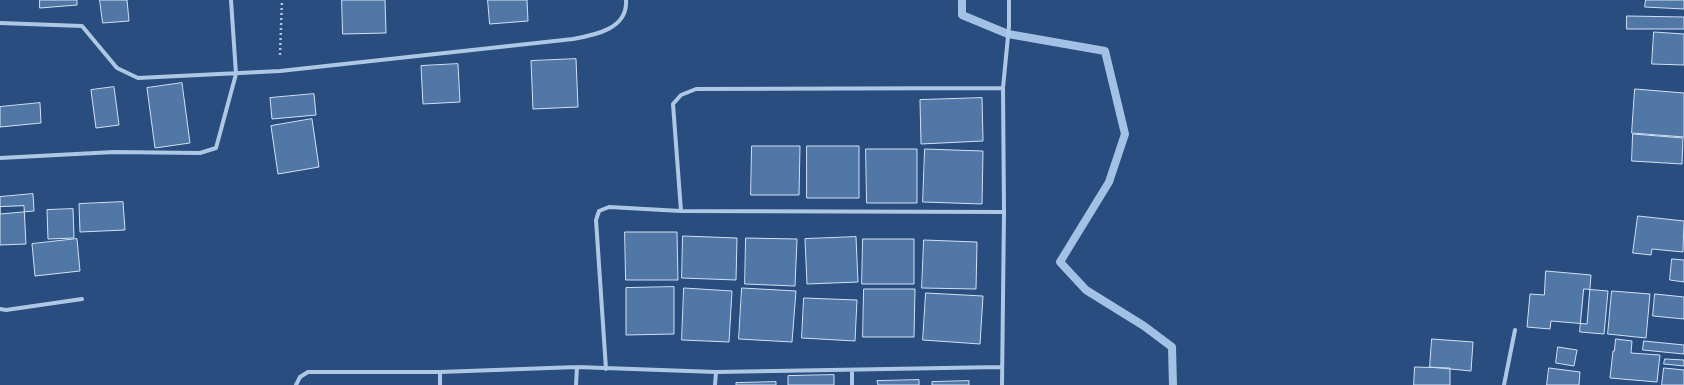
<!DOCTYPE html>
<html>
<head>
<meta charset="utf-8">
<style>
	body { margin:0 }
	canvas { display:block; background:#284d7e }
</style>
</head>
<body>
<canvas width="1684" height="385"></canvas>
<script>
const c = document.querySelector('canvas').getContext('2d');
c.lineJoin = 'round';
function stroke(path, color, width, dash) {
  c.strokeStyle = color;
  c.lineWidth = width;
  c.lineCap = dash ? 'butt' : 'round';
  c.setLineDash(dash || []);
  c.stroke(path);
}
function fillPath(path, color) {
  c.fillStyle = color;
  c.fill(path, 'evenodd');
}
stroke(new Path2D(`
	M962,0V15L1008,34L1105,51L1125,134L1109,182L1060,262L1086,290L1144,326L1172,347L1173,385`), '#a3c1e5', 8);
const building = new Path2D(`
	M40,0H77V5L40,8Z
	M100,0H127L129,21L103,23Z
	M342,0H385L386,33L343,34Z
	M488,0H527L528,21L490,24Z
	M1646,0H1684V9L1645,7Z
	M1627,16L1684,17V29H1627Z
	M1654,32L1684,34V65L1652,64Z
	M576,59L578,107L533,109L531,61Z
	M458,64L460,102L423,104L421,66Z
	M182,83L190,143L155,148L147,88Z
	M114,87L119,125L96,128L91,90Z
	M1635,89L1684,93V137L1632,133Z
	M314,94L316,115L272,119L270,98Z
	M982,98L983,141L921,144L920,100Z
	M40,103L41,123L0,127V107Z
	M312,119L319,167L278,174L271,126Z
	M1633,134L1683,138L1682,164L1632,161Z
	M752,146H800L799,195H751Z
	M807,146H859V198H807Z
	M866,149H917V203H867Z
	M925,149L983,151L982,204L923,202Z
	M33,194L34,211L0,214V197Z
	M123,202L125,230L80,232L79,204Z
	M24,206L26,244L0,245V207Z
	M73,209L74,238L48,239L47,210Z
	M1638,216L1684,221L1683,252L1652,249L1651,255L1633,253Z
	M625,232H677L678,280H626Z
	M683,236L737,238L736,280L682,278Z
	M856,237L858,282L807,284L805,239Z
	M746,238L797,239L795,286L745,284Z
	M77,239L80,271L35,276L32,244Z
	M863,239H914V284H862Z
	M924,240L977,242L976,289L922,288Z
	M1672,259L1684,260V282L1670,280Z
	M1546,271L1591,275L1587,324L1551,321L1550,329L1527,327L1530,294L1544,295Z
	M674,287V334L626,335V288Z
	M684,288L732,291L729,342L682,340Z
	M742,288L796,291L792,342L739,339Z
	M864,289H915L914,337H863Z
	M1584,289L1608,291L1604,334L1580,332Z
	M1612,291L1650,294L1646,338L1608,334Z
	M926,293L983,296L980,344L923,340Z
	M1655,294L1684,297V319L1653,316Z
	M804,298L857,300L855,341L802,338Z
	M1432,339L1473,342L1471,371L1430,367Z
	M1616,339L1632,341L1631,353L1660,355L1657,382L1610,378L1613,351H1614Z
	M1644,341L1684,345V354L1643,350Z
	M1558,347L1577,350L1574,366L1556,363Z
	M1665,359L1684,360V366L1664,364Z
	M1415,367L1450,368V385H1414Z
	M1549,368L1580,372L1579,385H1547Z
	M1664,368L1684,370V385H1662Z
	M834,375V385H788V376Z
	M919,380V385H878L877,381Z
	M969,381V385H932V382Z
	M776,382V385H736V383Z`);
fillPath(building, '#5177a6');
stroke(building, '#d1e1f4', 1);
stroke(new Path2D(`
	M280,55L282,0`), '#aec7e5', 2.5, [2, 3]);
stroke(new Path2D(`
	M0,23L82,26L117,68L138,78L280,71L573,39C595,35 628,29 626,0
	M0,158L114,152L200,153L216,148L236,74L231,0
	M681,211L673,104L681,95L696,89L1003,88
	M0,309L6,310L82,299
	M606,369L596,220L599,211L609,207L681,211L1004,212
	M296,385L300,377L308,372H440L577,367L716,372L1001,367
	M440,385V372
	M576,385L577,367
	M715,385L716,372
	M852,385V370
	M1002,385L1004,212L1003,88L1009,26V0
	M1504,385L1515,330`), '#aec7e5', 4);
</script>
</body>
</html>
